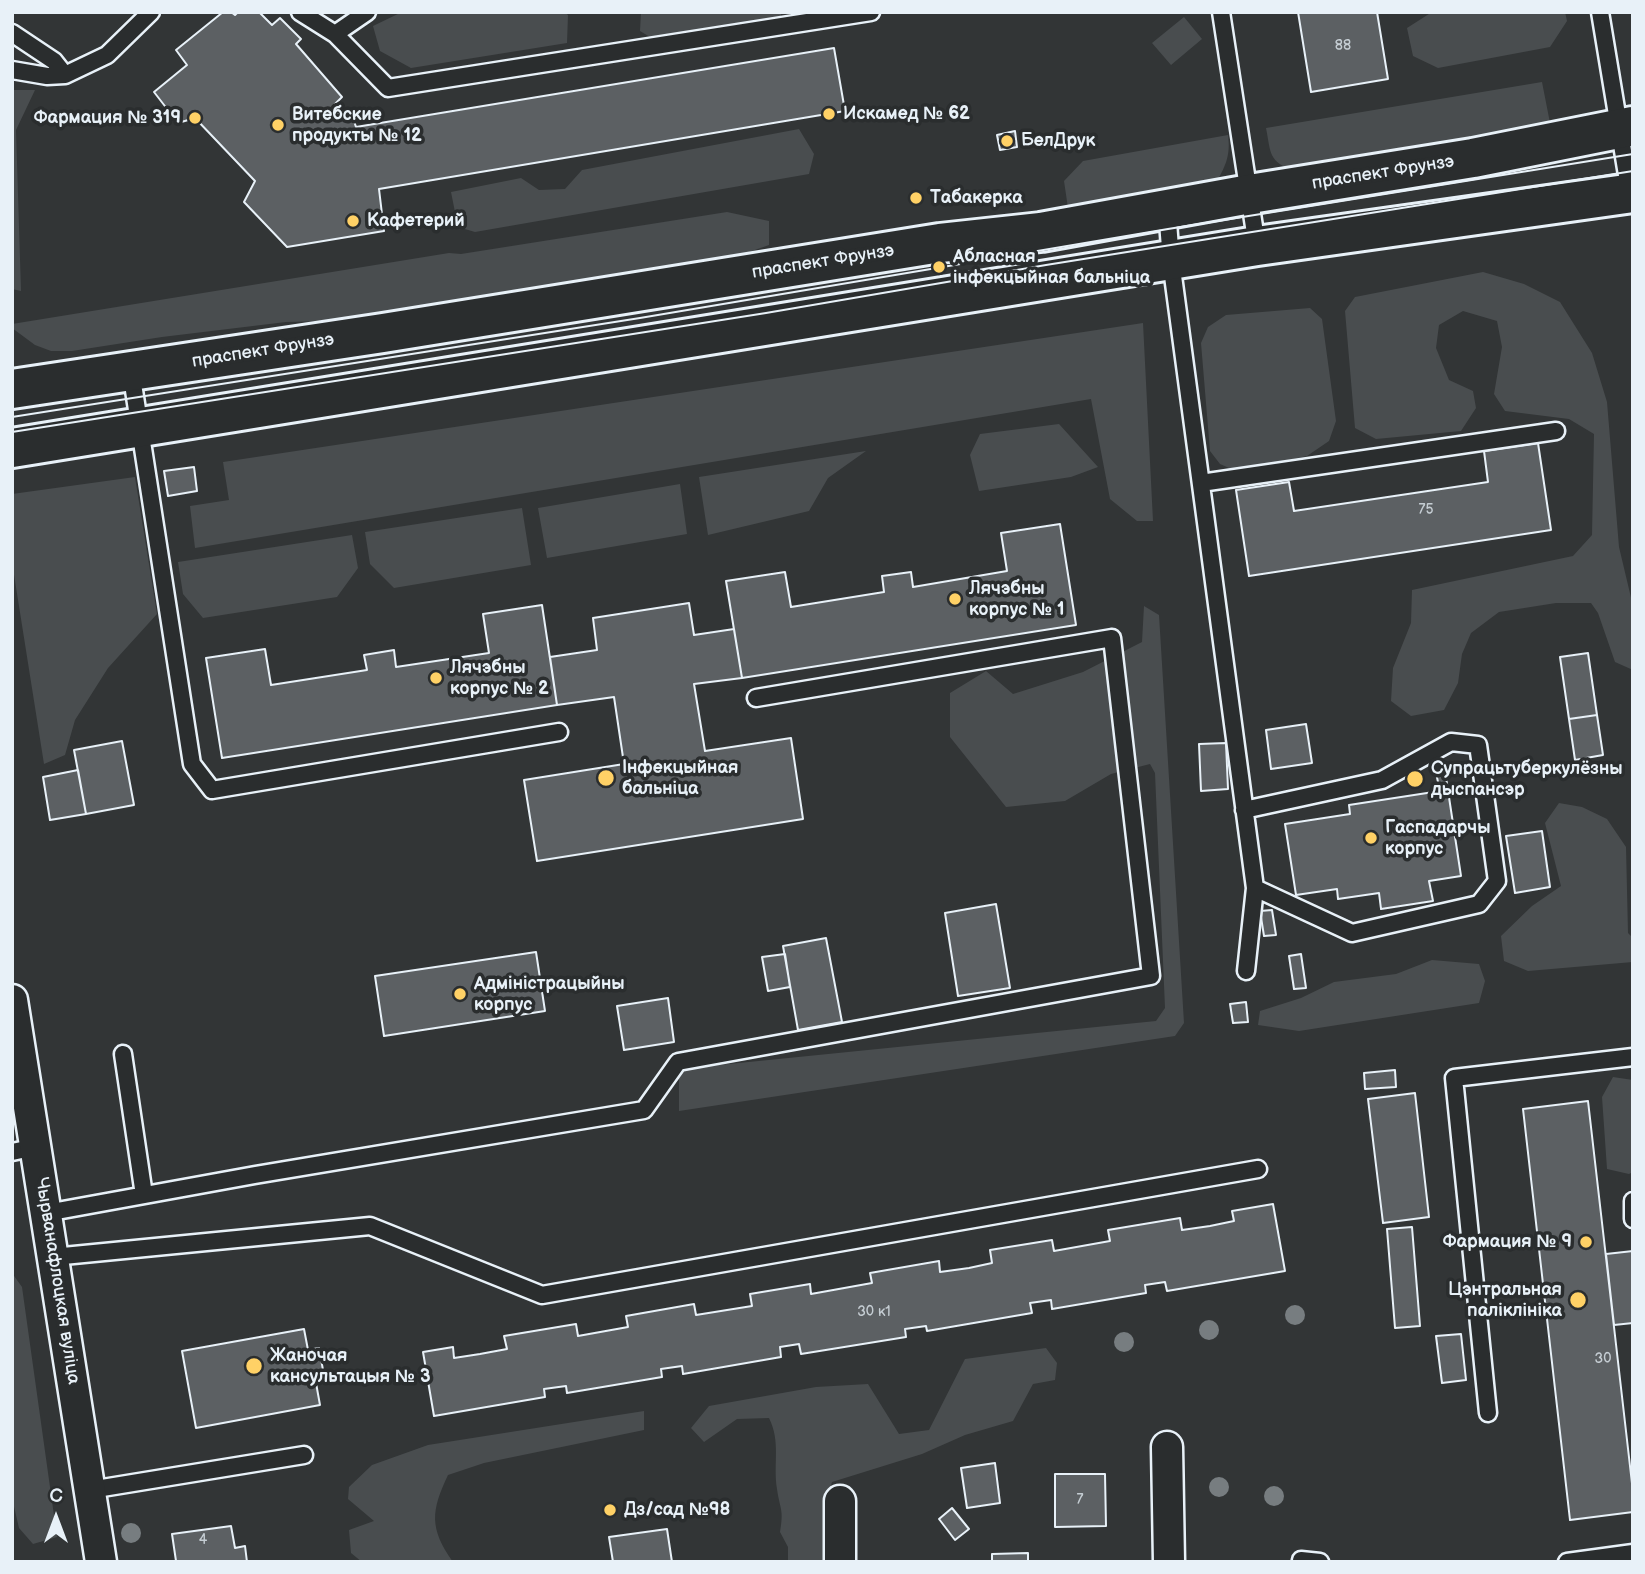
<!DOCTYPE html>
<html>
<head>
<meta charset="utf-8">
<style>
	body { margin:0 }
	#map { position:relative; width:1645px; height:1574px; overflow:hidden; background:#323536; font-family:"Balsamiq Sans",sans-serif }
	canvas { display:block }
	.frame { position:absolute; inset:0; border:14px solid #e8f1f8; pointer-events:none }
	.north { position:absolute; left:21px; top:1483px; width:70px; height:70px; -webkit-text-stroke:5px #2a2d2e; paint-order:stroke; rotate:0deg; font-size:19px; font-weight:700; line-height:28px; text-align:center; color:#e8f1f8 }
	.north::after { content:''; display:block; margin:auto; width:24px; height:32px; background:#e8f1f8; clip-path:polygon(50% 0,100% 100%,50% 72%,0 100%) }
</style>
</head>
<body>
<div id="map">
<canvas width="1645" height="1574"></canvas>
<div class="frame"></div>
<div class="north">С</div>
</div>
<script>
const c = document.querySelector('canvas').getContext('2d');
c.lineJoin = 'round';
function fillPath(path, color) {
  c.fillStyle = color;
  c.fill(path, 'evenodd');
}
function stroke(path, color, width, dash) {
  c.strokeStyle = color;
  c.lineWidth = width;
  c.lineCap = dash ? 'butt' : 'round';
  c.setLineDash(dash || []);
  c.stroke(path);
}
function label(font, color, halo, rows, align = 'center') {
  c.font = font + ' "Balsamiq Sans",sans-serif';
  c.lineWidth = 7;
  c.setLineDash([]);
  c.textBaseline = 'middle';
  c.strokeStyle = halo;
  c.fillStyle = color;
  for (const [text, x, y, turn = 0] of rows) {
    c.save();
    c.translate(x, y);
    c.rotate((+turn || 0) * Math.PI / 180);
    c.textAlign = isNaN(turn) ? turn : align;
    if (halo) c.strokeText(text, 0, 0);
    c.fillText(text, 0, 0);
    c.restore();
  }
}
fillPath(new Path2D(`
	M402,12H564L568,15L567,43L411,68L380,51L373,26Z
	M641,12H781V18L655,40L640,31Z
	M1432,12H1565L1567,21L1550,47L1438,68L1413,56L1407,28Z
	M1184,17L1202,39L1171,65L1152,43Z
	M1542,82L1550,123L1525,132L1295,171C1268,162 1271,153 1266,128Z
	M12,90H35L16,130L21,291L12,289Z
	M799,129L814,154L809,174L475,232L458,227L451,192L521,178L539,190L565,189L582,170Z
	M1228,135C1231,156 1225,167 1215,185L1068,208L1064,181L1083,161Z
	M727,212L769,221V245L704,268L372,320L286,322L162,337L72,351H51L35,345L12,328V324L449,253L461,254Z
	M1483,272L1524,284L1560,302L1592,353L1607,402L1619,547L1633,606V670L1615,662L1598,613L1591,603H1556L1499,612L1471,633L1462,654L1458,683L1444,710L1411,716L1391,701L1393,668L1411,623L1412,590L1573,556L1592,535L1594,434L1569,419L1505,411L1494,394L1502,347L1497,321L1463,311L1439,325L1436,348L1449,380L1473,391L1476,408L1461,431L1376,439L1355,428L1345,311L1355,297Z
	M1310,308L1322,319L1336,421L1329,441L1307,456L1236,471L1220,464L1210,451L1201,343L1208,327L1226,315Z
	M1143,323L1153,521H1137L1110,499L1091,399L195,548L190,506L229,500L223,462Z
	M1059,424L1098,467L1071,477L979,491L970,455L980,434Z
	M866,451L828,478L809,511L708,535L699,477Z
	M135,477L157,614L108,668L75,720L65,755L44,764L12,562V494Z
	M680,484L687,534L547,558L538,508Z
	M522,508L531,565L394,588L370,564L365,532Z
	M352,535L358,568L337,597L203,618L183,594L178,562Z
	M1144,606L1159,615L1184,1023L1175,1036L679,1111V1069L1156,1021L1165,1008L1155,773L1150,764L1111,774L1065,801L1006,807L950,737V693L986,671L1013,694L1083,672L1142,642Z
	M1559,803L1582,807L1607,819L1626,847L1628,933L1633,938V962L1528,971L1504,961L1501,936L1532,906L1561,886L1545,823Z
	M1432,960L1479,964L1485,981L1479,1003L1299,1031L1258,1025L1260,1011L1301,998L1334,982L1396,974Z
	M1613,1077L1633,1080V1172L1629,1174L1607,1169L1602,1097Z
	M12,1273L22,1287L57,1537L33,1544L19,1528L12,1498Z
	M1046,1348L1057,1363L1055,1380L1033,1384L1013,1421L965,1435L922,1454L832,1482L823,1510L828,1562H788V1547L780,1532C784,1509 780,1510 777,1489C773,1464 781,1442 769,1418L737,1419L704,1442L691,1428L709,1406L816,1387L868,1384L899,1434L929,1430L965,1359Z
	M644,1411V1430L484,1463L448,1475C431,1511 429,1528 453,1562H362L351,1553L349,1530L374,1521L348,1499L349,1487L372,1465L428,1445Z`), '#494d4f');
const building = new Path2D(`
	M223,12H231L235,15L238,12H259L272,25L280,18L301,39L296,44L342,97L332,107L342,116L352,115L356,127L834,48L845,111L379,189L384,231L287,247L244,202L255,181L195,118L178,123L154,92L187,65L176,50Z
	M1298,12H1377L1388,79L1311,92Z
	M1015,131L1017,147L1000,150L997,135Z
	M1538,443L1551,530L1249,576L1236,490L1289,482L1294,511L1488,482L1484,451Z
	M194,467L197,491L168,496L164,471Z
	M1060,524L1076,625L742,678L726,581L785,572L791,607L884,592L882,576L911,572L913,587L1007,571L1001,533Z
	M689,603L694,635L734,629L742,678L694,684L705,751L791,738L803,819L537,861L524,780L624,764L614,697L557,705L550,657L597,650L593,618Z
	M542,605L557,705L222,758L206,658L265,649L271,685L367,670L364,655L394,650L396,667L489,653L483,614Z
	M1588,653L1597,715L1569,719L1560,657Z
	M1597,715L1603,755L1575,760L1569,719Z
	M1306,724L1312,763L1271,769L1266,730Z
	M122,741L134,805L86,814L74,750Z
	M1226,743L1228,789L1201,791L1199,744Z
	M78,770L86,814L50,820L43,777Z
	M1445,771L1461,876L1429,881L1433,901L1381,909L1379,893L1338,899L1337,889L1296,895L1285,824L1350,814L1349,805L1440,791L1436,773Z
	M1542,831L1550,887L1515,893L1506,836Z
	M996,904L1010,988L958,996L945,913Z
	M1272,910L1276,935L1264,936L1260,911Z
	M826,938L842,1022L798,1030L783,946Z
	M536,952L545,1011L384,1036L375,976Z
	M785,954L790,987L768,991L762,957Z
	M1301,954L1306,988L1294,989L1289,956Z
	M668,998L674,1042L624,1050L617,1006Z
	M1246,1002L1248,1022L1233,1023L1230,1004Z
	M1395,1070L1396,1087L1365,1089L1364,1073Z
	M1415,1093L1429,1217L1383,1223L1368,1099Z
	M1588,1101L1633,1492V1512L1570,1520L1523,1109Z
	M1273,1204L1285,1271L1167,1291L1165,1282L1145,1285L1146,1293L1052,1309L1051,1300L1030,1303L1032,1313L927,1331L926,1326L905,1329L906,1337L801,1354L799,1344L780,1347L781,1357L683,1374L682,1366L661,1369L662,1377L567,1393L566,1386L544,1389L545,1397L434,1416L423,1352L453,1347L454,1358L480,1354L507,1349L504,1336L576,1324L578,1336L628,1327L626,1316L694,1304L696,1315L752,1306L750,1294L810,1284L811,1294L872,1283L870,1273L939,1261L940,1272L969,1268L992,1263L990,1250L1052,1240L1054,1251L1110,1241L1108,1230L1180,1218L1182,1230L1210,1226L1234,1221L1232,1211Z
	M1412,1227L1420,1326L1395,1328L1387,1229Z
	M1633,1251V1323L1614,1325L1606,1254Z
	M304,1329L308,1350L319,1348L325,1381L316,1383L320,1405L196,1428L182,1351Z
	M1461,1334L1466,1380L1442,1383L1436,1336Z
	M995,1463L1000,1503L967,1508L961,1468Z
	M1055,1474H1105L1106,1526L1055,1527Z
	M952,1508L969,1529L955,1540L939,1519Z
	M231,1526L235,1548L245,1546L247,1562L176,1561L172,1534Z
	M667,1529L672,1562H613L609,1537Z
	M1028,1553V1562H992V1554Z`);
fillPath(building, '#5c6063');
stroke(building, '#e8f1f8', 2);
const lane = new Path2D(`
	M300,12L335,34L388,88L871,12
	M1221,12L1257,246
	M1600,12L1630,193
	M12,33L54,61L65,75
	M335,34L367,12
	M12,70L47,76L65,75L107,55L151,12
	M1167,209L1171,261L1255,888L1246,971
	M131,371L192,764L212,790L559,732
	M1201,483L1556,431
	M1244,810L1382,780L1451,742L1478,745L1497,881L1479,904L1352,933L1255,888
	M123,1054L144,1195
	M12,1152L36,1147
	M1633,1201V1219
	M46,1213L255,1175L644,1110L678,1062L1151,976L1112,638L756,698
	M53,1257L370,1226L542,1295L1258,1169
	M1488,1413L1454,1078L1633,1057
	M90,1490L304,1455
	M1301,1560L1320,1562
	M1567,1562L1633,1553`);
const street = new Path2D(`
	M12,1000L101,1562
	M1167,1447L1169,1562
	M840,1501V1562`);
const primary = new Path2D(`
	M12,389L383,333L940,243L1041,232L1250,194L1473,158L1633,126
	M12,448L1257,246L1633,193`);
stroke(lane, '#e8f1f8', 21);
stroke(street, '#e8f1f8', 35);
stroke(primary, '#e8f1f8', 44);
stroke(lane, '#2a2d2e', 16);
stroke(street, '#2a2d2e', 30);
stroke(primary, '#2a2d2e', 38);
stroke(new Path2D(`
	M12,417L640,318L1168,229L1633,154
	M12,432L766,313L1046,265L1633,171`), '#e8f1f8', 2);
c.fillStyle = '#777d80';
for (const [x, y] of [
	[1295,1315],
	[1209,1330],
	[1124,1342],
	[1219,1487],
	[1274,1496],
	[131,1533]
]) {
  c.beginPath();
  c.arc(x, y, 10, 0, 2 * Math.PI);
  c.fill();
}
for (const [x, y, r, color] of [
	[829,114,7,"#ffd166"],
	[195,118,7,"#ffd166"],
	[278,125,7,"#ffd166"],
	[1007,141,7,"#ffd166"],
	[916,198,7,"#ffd166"],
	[353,221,7,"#ffd166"],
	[939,267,7,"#ffd166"],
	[955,599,7,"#ffd166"],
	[436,678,7,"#ffd166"],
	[606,778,9,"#ffd166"],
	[1415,779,9,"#ffd166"],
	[1371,838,7,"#ffd166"],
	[460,994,7,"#ffd166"],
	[1586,1242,7,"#ffd166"],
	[1578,1300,9,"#ffd166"],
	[254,1366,9,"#ffd166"],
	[610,1510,7,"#ffd166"]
]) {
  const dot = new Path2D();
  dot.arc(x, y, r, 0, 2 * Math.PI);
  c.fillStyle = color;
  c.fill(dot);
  stroke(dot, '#2a2d2e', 2.5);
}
label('14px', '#c5cdd3', null, [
	["88",1343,46],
	["75",1426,510],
	["30 к1",874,1312],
	["30",1603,1359],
	["7",1080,1500],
	["4",203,1540]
]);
label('bold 18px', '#e8f1f8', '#2a2d2e', [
	["Искамед № 62",843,114],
	["Витебские",292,115],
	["продукты № 12",292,136],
	["Фармация № 319",181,118,"right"],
	["БелДрук",1021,141],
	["Табакерка",930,198],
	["Кафетерий",367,221],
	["Абласная",953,257],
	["інфекцыйная бальніца",953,278],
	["Лячэбны",969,589],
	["корпус № 1",969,610],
	["Лячэбны",450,668],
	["корпус № 2",450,689],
	["Інфекцыйная",622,768],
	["бальніца",622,789],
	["Супрацьтуберкулёзны",1431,769],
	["дыспансэр",1431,790],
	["Гаспадарчы",1385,828],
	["корпус",1385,849],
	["Адміністрацыйны",474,984],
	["корпус",474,1005],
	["Фармация № 9",1572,1242,"right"],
	["Цэнтральная",1562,1290,"right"],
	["паліклініка",1562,1311,"right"],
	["Жаночая",270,1356],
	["кансультацыя № 3",270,1377],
	["Дз/сад №98",624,1510]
], 'left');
label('18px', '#e8f1f8', '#2a2d2e', [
	["праспект Фрунзэ",1383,173,-9],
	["праспект Фрунзэ",823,262,-9],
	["праспект Фрунзэ",263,351,-9],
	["Чырванафлоцкая вуліца",57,1281,81]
]);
</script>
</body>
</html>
